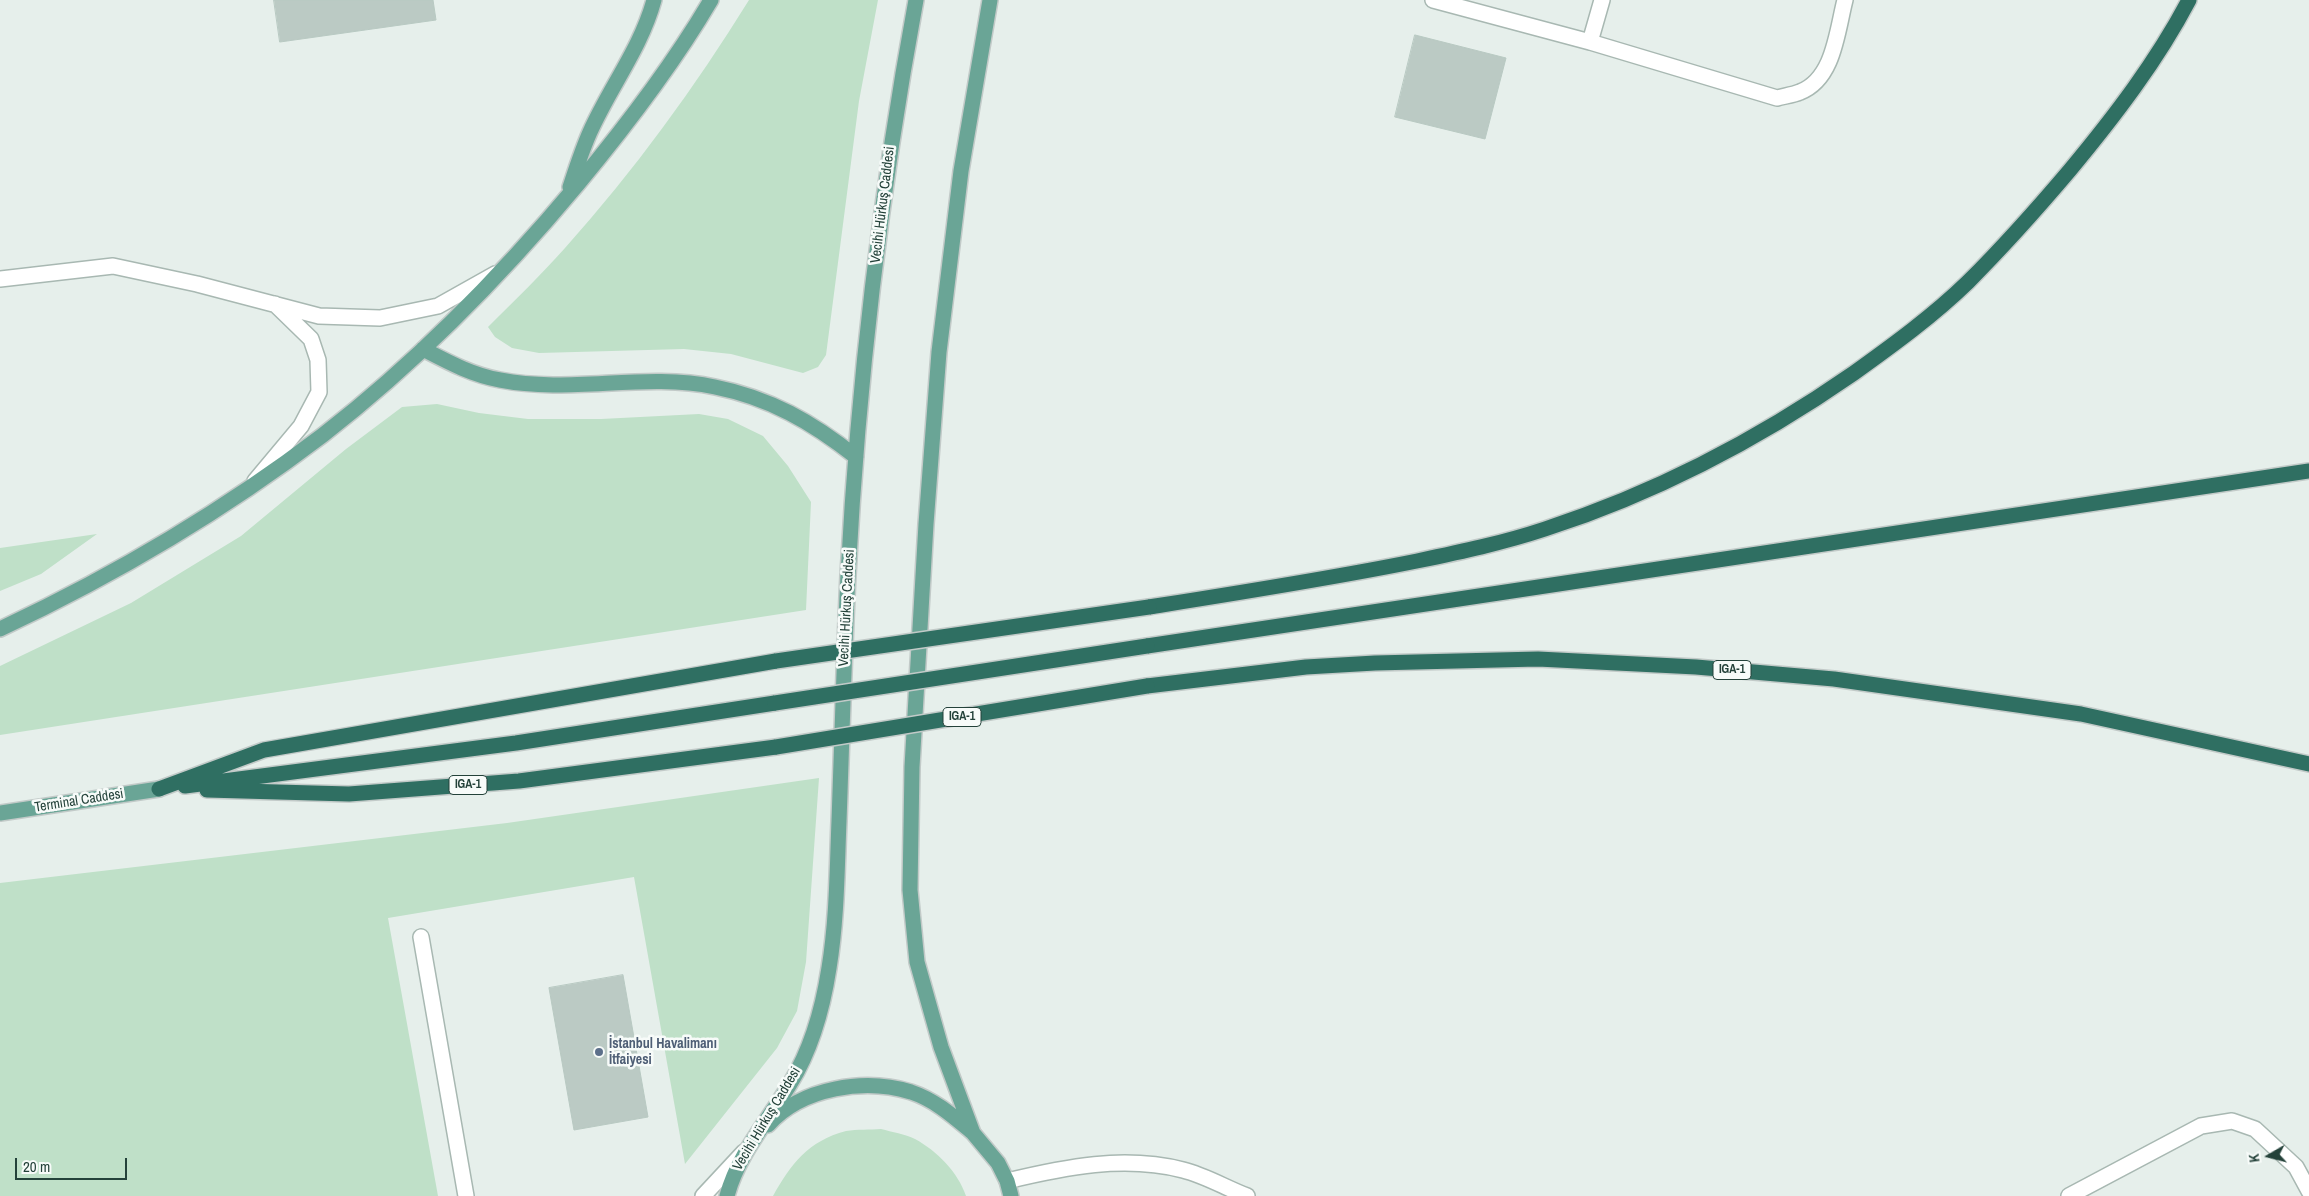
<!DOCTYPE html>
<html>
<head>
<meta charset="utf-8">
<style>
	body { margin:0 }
	#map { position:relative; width:2309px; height:1196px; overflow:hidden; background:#e6efeb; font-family:"Archivo Narrow",sans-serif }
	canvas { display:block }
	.north { position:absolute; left:2244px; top:1131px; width:50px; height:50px; -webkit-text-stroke:4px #f7fbf9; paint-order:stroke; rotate:262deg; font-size:14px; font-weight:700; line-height:20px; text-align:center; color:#24423a }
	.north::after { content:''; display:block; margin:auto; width:18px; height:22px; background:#24423a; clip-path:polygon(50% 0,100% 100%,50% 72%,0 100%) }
	.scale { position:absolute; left:15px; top:1158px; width:112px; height:22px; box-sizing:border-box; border:2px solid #24423a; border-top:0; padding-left:6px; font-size:15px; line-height:18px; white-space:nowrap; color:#24423a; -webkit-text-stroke:4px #f7fbf9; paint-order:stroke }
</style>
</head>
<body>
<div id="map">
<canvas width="2309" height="1196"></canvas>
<div class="north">K</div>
<div class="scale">20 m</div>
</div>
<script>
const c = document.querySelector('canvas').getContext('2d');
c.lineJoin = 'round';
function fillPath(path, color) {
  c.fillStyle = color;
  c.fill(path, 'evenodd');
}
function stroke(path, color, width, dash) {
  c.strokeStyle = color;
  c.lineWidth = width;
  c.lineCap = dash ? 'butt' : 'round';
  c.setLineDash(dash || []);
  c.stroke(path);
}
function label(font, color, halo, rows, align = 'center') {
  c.font = font + ' "Archivo Narrow",sans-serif';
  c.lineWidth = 5;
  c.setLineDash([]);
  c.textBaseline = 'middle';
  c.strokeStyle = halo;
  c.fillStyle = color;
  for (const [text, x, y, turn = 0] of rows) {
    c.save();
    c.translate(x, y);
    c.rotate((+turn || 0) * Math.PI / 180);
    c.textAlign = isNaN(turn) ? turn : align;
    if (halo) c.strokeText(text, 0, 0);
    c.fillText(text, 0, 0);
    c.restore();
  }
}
fillPath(new Path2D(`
	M749,0H878L859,101L826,355L818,367L803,373L731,354L684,349L539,353L512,348L495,337L488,327C514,301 541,275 565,248C634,171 695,87 749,0Z
	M437,404L479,413L528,419H601L699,414L728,419L763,436L788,466L811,502L806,610L0,735V666L131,603L241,536L346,449L402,407Z
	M97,534L41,574L0,591V548Z
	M819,778L806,962L797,1011L777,1048L685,1164L634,877L388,918L438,1196H0V883L507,823Z
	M881,1129C892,1132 905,1134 915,1139C937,1151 958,1172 966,1196H773C791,1164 808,1141 846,1131C857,1129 870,1130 881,1129Z`), '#bfe0c8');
const building = new Path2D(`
	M274,0H433L436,20L280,42Z
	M1415,35L1506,58L1485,139L1395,117Z
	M623,975L648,1117L574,1130L549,988Z`);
fillPath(building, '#bbcac4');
stroke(building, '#b8c9c2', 1);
const lane = new Path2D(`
	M1433,0L1590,42L1777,98C1784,96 1793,95 1800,92C1834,79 1837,31 1845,0
	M1590,42L1602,0
	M421,937L466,1196
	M1007,1181C1065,1167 1124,1155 1183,1170C1204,1175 1226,1188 1247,1196
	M703,1196L744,1152
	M2069,1196L2201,1126L2232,1121L2255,1129L2296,1167L2309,1191`);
const street = new Path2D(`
	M0,279L113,266L197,284L319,316L380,318L438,306L495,274
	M255,481L301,426L319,392L318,360L311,339L275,304`);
const primary = new Path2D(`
	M990,0L961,171L939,352L926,524L912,767L910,890L917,962L941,1047L973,1133L998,1163L1007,1181L1011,1196
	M570,187C576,169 582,150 590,132C610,87 641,48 654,0
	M423,349C448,362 472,375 500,380C571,394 645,372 715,387C770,398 812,422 856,457
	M0,629C113,576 223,511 323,435C417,362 502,275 578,184C626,126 673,65 711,0
	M0,813L159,789
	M768,1125C802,1087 865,1078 911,1092C935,1100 953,1116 972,1132
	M727,1196C738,1154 768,1121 790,1084C811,1050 823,1007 829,968C837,919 837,870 839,821C842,739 844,657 848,575C858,382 881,189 916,0`);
const highway = new Path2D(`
	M1149,607C1238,593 1328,579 1417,561C1460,552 1503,543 1545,529C1656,493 1759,439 1854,373C1893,345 1933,316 1968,282C2003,247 2037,209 2070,170C2114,117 2157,61 2189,0
	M1147,646L2309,471
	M1147,686L1306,667L1375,663L1538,659L1696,667L1834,679L2081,714L2309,764
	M185,786L516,743L775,703
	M159,789L264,750L776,661
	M207,790L349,794L519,781L776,747`);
stroke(lane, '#a8b8b2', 18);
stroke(street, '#a8b8b2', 18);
stroke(primary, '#c2cac8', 18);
stroke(highway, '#c2cac8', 18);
stroke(lane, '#fff', 15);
stroke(street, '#fff', 15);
stroke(primary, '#6aa596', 15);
stroke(highway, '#2f6f62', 15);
const highwayBridge = new Path2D(`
	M776,661L1149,607
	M775,703L1147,646
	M776,747L1147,686`);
stroke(highwayBridge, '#c2cac8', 18, []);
stroke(highwayBridge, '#2f6f62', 15);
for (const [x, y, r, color] of [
	[599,1052,5,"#5c6f8a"]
]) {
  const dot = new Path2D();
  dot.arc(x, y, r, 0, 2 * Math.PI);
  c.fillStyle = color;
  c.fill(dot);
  stroke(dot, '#f7fbf9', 2);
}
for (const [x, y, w] of [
	[1732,670,38],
	[962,717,38],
	[468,785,38]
]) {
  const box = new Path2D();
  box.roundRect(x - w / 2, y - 9.5, w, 19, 4);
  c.fillStyle = '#f7fbf9';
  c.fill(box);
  stroke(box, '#24423a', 1);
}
label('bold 12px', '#24423a', null, [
	["IGA-1",1732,670],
	["IGA-1",962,717],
	["IGA-1",468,785]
]);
label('14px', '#24423a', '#f7fbf9', [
	["Vecihi Hürkuş Caddesi",883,205,-83],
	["Vecihi Hürkuş Caddesi",847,608,-87],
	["Terminal Caddesi",79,801,-9],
	["Vecihi Hürkuş Caddesi",767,1119,-59]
]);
label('bold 14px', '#4e5e75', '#f7fbf9', [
	["İstanbul Havalimanı",609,1044],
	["İtfaiyesi",609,1060]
], 'left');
</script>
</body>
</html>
